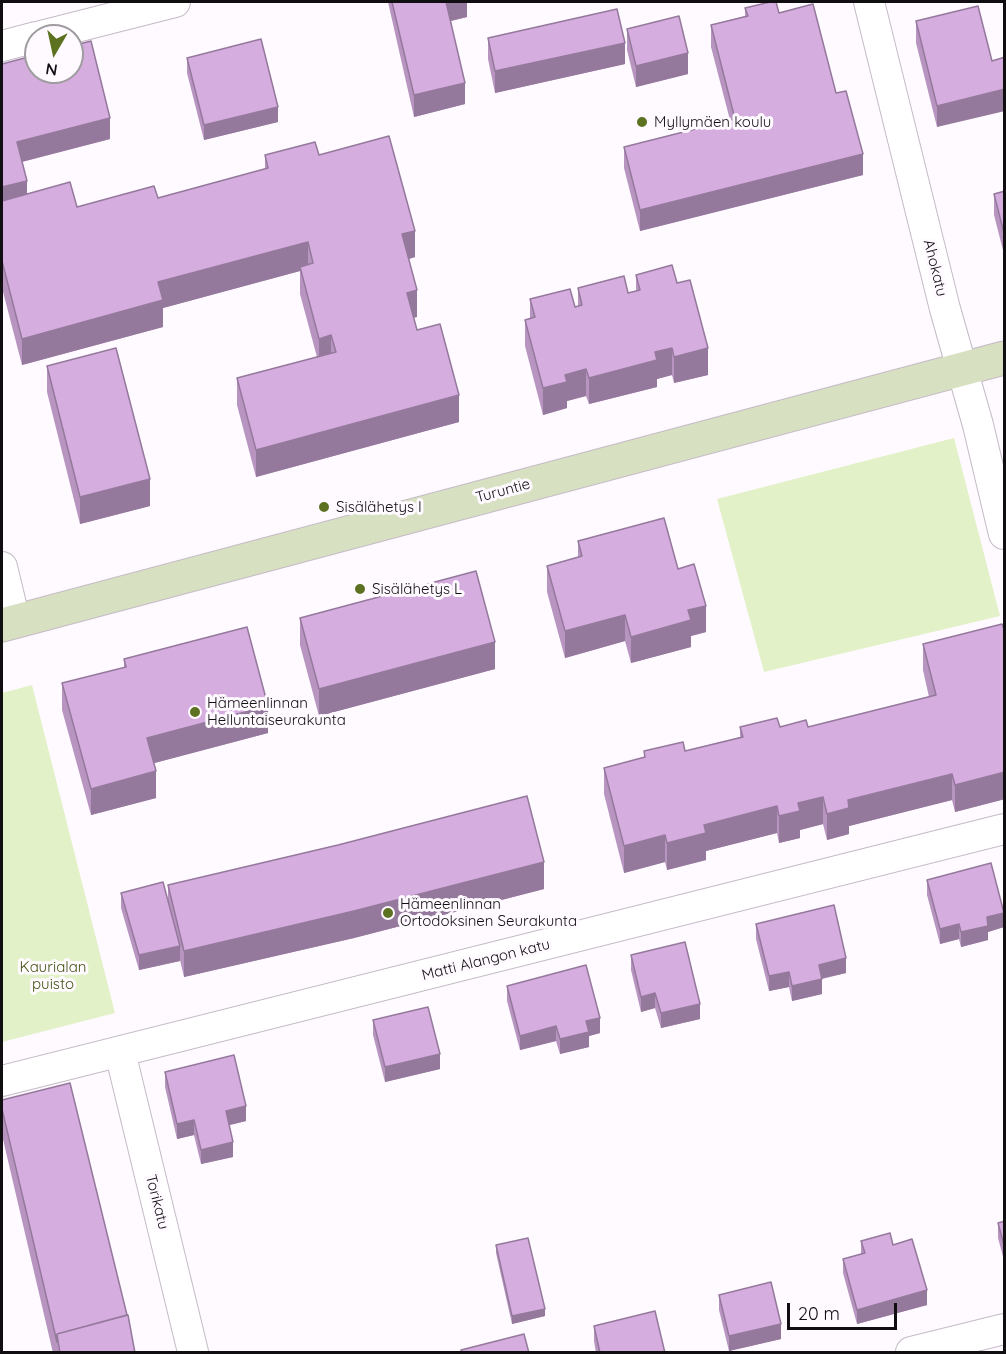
<!DOCTYPE html>
<html>
<head>
<meta charset="utf-8">
<style>
	body { margin:0 }
	#map { position:relative; width:1006px; height:1354px; overflow:hidden; background:#fefaff; font-family:Quicksand,sans-serif }
	canvas { display:block }
	.frame { position:absolute; inset:0; border:3px solid #110e12; pointer-events:none }
	.north { position:absolute; left:24px; top:24px; width:60px; height:60px; box-sizing:border-box; background:#fefaff; border:2px solid #9f9ca0; border-radius:50%; rotate:189deg; font-size:16px; font-weight:700; line-height:24px; text-align:center; color:#110e12 }
	.north::after { content:''; display:block; margin:auto; width:21px; height:27px; background:#5d7221; clip-path:polygon(50% 0,100% 100%,50% 72%,0 100%) }
	.scale { position:absolute; left:787px; top:1303px; width:110px; height:27px; box-sizing:border-box; border:3px solid #110e12; border-top:0; padding-left:8px; font-size:18px; line-height:21px; white-space:nowrap; color:#110e12; -webkit-text-stroke:4px #fefaff; paint-order:stroke }
</style>
</head>
<body>
<div id="map">
<canvas width="1006" height="1354"></canvas>
<div class="frame"></div>
<div class="north">N</div>
<div class="scale">20 m</div>
</div>
<script>
const c = document.querySelector('canvas').getContext('2d');
c.lineJoin = 'round';
function fillPath(path, color) {
  c.fillStyle = color;
  c.fill(path, 'evenodd');
}
function stroke(path, color, width, dash) {
  c.strokeStyle = color;
  c.lineWidth = width;
  c.lineCap = dash ? 'butt' : 'round';
  c.setLineDash(dash || []);
  c.stroke(path);
}
function label(font, color, halo, rows, align = 'center') {
  c.font = font + ' Quicksand,sans-serif';
  c.lineWidth = 6;
  c.setLineDash([]);
  c.textBaseline = 'middle';
  c.strokeStyle = halo;
  c.fillStyle = color;
  for (const [text, x, y, turn = 0] of rows) {
    c.save();
    c.translate(x, y);
    c.rotate((+turn || 0) * Math.PI / 180);
    c.textAlign = isNaN(turn) ? turn : align;
    if (halo) c.strokeText(text, 0, 0);
    c.fillText(text, 0, 0);
    c.restore();
  }
}
fillPath(new Path2D(`
	M954,438L1000,616L764,672L717,499Z
	M32,685L115,1013L2,1042V693Z`), '#e3f1c8');
const minor = new Path2D(`
	M869,2L945,309L978,425L1004,534
	M41,36L175,2
	M2,46L36,37
	M2,567L15,621
	M120,1052L193,1352
	M2,1081L1004,829
	M911,1352L1004,1329`);
const secondary = new Path2D(`
	M2,625L1004,358`);
stroke(minor, '#c5bac7', 32);
stroke(secondary, '#c5bac7', 35);
stroke(minor, '#fff', 30);
stroke(secondary, '#d7e0c1', 33);
fillPath(new Path2D(`
	M388,2H467V17L451,21L465,104L414,117Z
	M745,8L779,13L836,93L863,175L640,231L624,168V147L730,120L711,47V25L745,16Z
	M916,21L992,61L937,127L916,43Z
	M627,29L688,74L636,87L627,50Z
	M488,38L625,64L495,93L488,59Z
	M187,58L278,122L204,140L187,73Z
	M2,64L110,139L22,162L27,194L77,207L158,198L265,169V155H319L415,257L409,259L417,317L413,318L417,330L459,422L256,477L237,405V378L317,357L300,294V271L163,308V327L22,365L2,288Z
	M1005,191V258L994,215V194Z
	M636,275L677,283L708,375L674,383L672,375L657,379V387L589,404L586,396L567,401V408L543,415L525,346V320L530,318V299L575,307L578,306V288L628,293L636,291Z
	M47,366L150,506L80,524L47,392Z
	M578,541L678,569L706,632L691,636V647L631,663L625,641L565,658L547,592V566L578,557Z
	M300,618L495,669L319,716L300,645Z
	M1005,632V799L955,812L952,800L849,826V834L827,840L823,824L800,830V838L779,843L777,833L706,851V860L667,870L665,862L624,873L604,794V768L644,757V751H685L740,737V727H808L929,697L923,670V644Z
	M124,659L268,733L154,763L156,798L91,815L62,710V683L124,668Z
	M927,880L1004,927L988,932V940L961,947L959,939L940,944L927,895Z
	M168,885L544,889L354,938L184,977L180,960V961L139,970L121,908V893L168,902Z
	M756,924L846,973L822,979V994L792,1001L789,987L769,991L756,939Z
	M631,955L700,1019L661,1028L655,1008L641,1012L631,970Z
	M507,986L600,1033L589,1036V1047L560,1054L556,1041L520,1050L507,1001Z
	M373,1020L440,1069L385,1082L373,1035Z
	M165,1072L246,1121L229,1125L233,1157L201,1164L194,1135L177,1139L165,1087Z
	M2,1100L135,1353H53L2,1135Z
	M1005,1221V1264L998,1238V1223Z
	M861,1241L893,1245L927,1305L857,1324L843,1273V1259L861,1254Z
	M496,1245L545,1316L512,1324L496,1253Z
	M719,1295L781,1339L729,1351L719,1310Z
	M594,1326L665,1353H596L594,1341Z`), '#b795c0');
fillPath(new Path2D(`
	M446,2H467V17L446,22Z
	M625,43V64L495,93V71Z
	M688,53V74L636,87V66Z
	M465,83V104L414,117V95Z
	M1005,89V111L937,127V106Z
	M278,107V122L204,140V125Z
	M110,118V139L17,163V142Z
	M863,154V175L640,231V210Z
	M27,181V202L2,208V187Z
	M415,231V257L402,261V234Z
	M308,242V269L300,267V271L163,308V327L22,365V339L158,282Z
	M417,290V317L407,319V293Z
	M331,335V362L319,365V339Z
	M672,348V375L657,379V387L589,404V378L655,352Z
	M708,348V375L674,383V357Z
	M586,369V396L567,401V408L543,415V388L565,375Z
	M459,395V422L256,477V450Z
	M150,479V506L80,524V497Z
	M706,606V632L691,636V647L631,663V637L688,610Z
	M625,615V641L565,658V631Z
	M495,642V669L319,716V689Z
	M268,706V733L147,765V738Z
	M156,771V798L91,815V789Z
	M1005,772V799L955,812V785Z
	M952,774V800L849,826V834L827,840V814L848,800Z
	M823,797V824L800,830V838L779,843V816L798,803Z
	M777,806V833L706,851V860L667,870V843L704,825Z
	M665,835V862L624,873V846Z
	M544,862V889L354,938L184,977V951Z
	M1004,913V927L988,932V940L961,947V932L987,917Z
	M959,924V939L940,944V929Z
	M180,946V961L139,970V955Z
	M846,958V973L819,979V965Z
	M789,972V987L769,991V976Z
	M822,979V994L792,1001V986Z
	M655,993V1008L641,1012V997Z
	M700,1004V1019L661,1028V1013Z
	M600,1018V1033L589,1036V1047L560,1054V1039L586,1021Z
	M556,1026V1041L520,1050V1036Z
	M440,1054V1069L385,1082V1067Z
	M246,1106V1121L226,1126V1111Z
	M194,1120V1135L177,1139V1124Z
	M233,1142V1157L201,1164V1150Z
	M927,1290V1305L857,1324V1310Z
	M545,1309V1316L512,1324V1316Z
	M781,1324V1339L729,1351V1336Z`), '#95799c');
const building = new Path2D(`
	M392,2H446L465,83L414,95Z
	M770,2H776L779,13L813,4L836,93L846,91L863,154L640,210L624,147L735,119L711,25L748,16L745,8Z
	M978,6L992,61L1005,57V89L937,106L916,21Z
	M617,9L625,43L495,71L488,38Z
	M679,16L688,53L636,66L627,29Z
	M261,39L278,107L204,125L187,58Z
	M91,41L110,118L17,142L27,181L2,187V64L36,55V72H72V46Z
	M389,136L415,231L402,234L417,290L407,293L417,330L440,324L459,395L256,450L237,378L336,352L331,335L319,339L300,267L313,263L308,242L158,282L163,300L22,339L2,261V201L70,182L77,207L154,186L158,198L268,168L265,155L315,142L319,155Z
	M1005,191V237L994,194Z
	M672,265L677,283L690,280L708,348L674,357L672,348L655,352L657,360L589,378L586,369L565,375L567,382L543,388L525,320L535,317L530,299L570,289L575,307L582,305L578,288L624,276L628,293L640,290L636,275Z
	M116,348L150,479L80,497L47,366Z
	M664,518L678,569L694,564L706,606L688,610L691,620L631,637L625,615L565,631L547,566L582,556L578,541Z
	M476,571L495,642L319,689L300,618Z
	M1002,624L1005,632V772L955,785L952,774L848,800L849,808L827,814L823,797L798,803L800,811L779,816L777,806L704,825L706,833L667,843L665,835L624,846L604,768L645,757L644,751L683,742L685,751L743,737L740,727L777,718L780,727L806,720L808,727L936,695L923,644Z
	M247,627L268,706L147,738L156,771L91,789L62,683L126,667L124,659Z
	M527,796L544,862L354,911L184,951L168,885L338,845Z
	M991,863L1004,913L987,917L988,926L961,932L959,924L940,929L927,880Z
	M163,882L180,946L139,955L121,893Z
	M834,905L846,958L819,965L822,979L792,986L789,972L769,976L756,924Z
	M685,942L700,1004L661,1013L655,993L641,997L631,955Z
	M586,965L600,1018L586,1021L589,1032L560,1039L556,1026L520,1036L507,986Z
	M428,1007L440,1054L385,1067L373,1020Z
	M234,1055L246,1106L226,1111L233,1142L201,1150L194,1120L177,1124L165,1072Z
	M70,1083L127,1315L57,1334V1342L2,1109V1100Z
	M1005,1221V1249L998,1223Z
	M890,1233L893,1245L912,1239L927,1290L857,1310L843,1259L865,1253L861,1241Z
	M528,1238L545,1309L512,1316L496,1245Z
	M771,1282L781,1324L729,1336L719,1295Z
	M655,1311L665,1353H600L594,1326Z
	M128,1315L135,1353H60L57,1334Z
	M524,1334L529,1353H461V1350Z`);
fillPath(building, '#d5addf');
stroke(building, '#95799c', 1.5);
for (const [x, y, r, color] of [
	[642,122,6,"#5d7221"],
	[324,507,6,"#5d7221"],
	[360,589,6,"#5d7221"],
	[195,712,6,"#5d7221"],
	[388,913,6,"#5d7221"]
]) {
  const dot = new Path2D();
  dot.arc(x, y, r, 0, 2 * Math.PI);
  c.fillStyle = color;
  c.fill(dot);
  stroke(dot, '#fefaff', 2);
}
label('15px', '#110e12', '#fefaff', [
	["Myllymäen koulu",654,122],
	["Sisälähetys I",336,507],
	["Sisälähetys L",372,589],
	["Hämeenlinnan",207,703],
	["Helluntaiseurakunta",207,720],
	["Hämeenlinnan",400,904],
	["Ortodoksinen Seurakunta",400,921]
], 'left');
label('15px', '#110e12', '#fefaff', [
	["Ahokatu",935,268,76],
	["Turuntie",503,491,-15],
	["Matti Alangon katu",486,960,-14],
	["Torikatu",157,1202,76]
]);
label('15px', '#435313', '#fefaff', [
	["Kaurialan",53,967],
	["puisto",53,984]
]);
</script>
</body>
</html>
